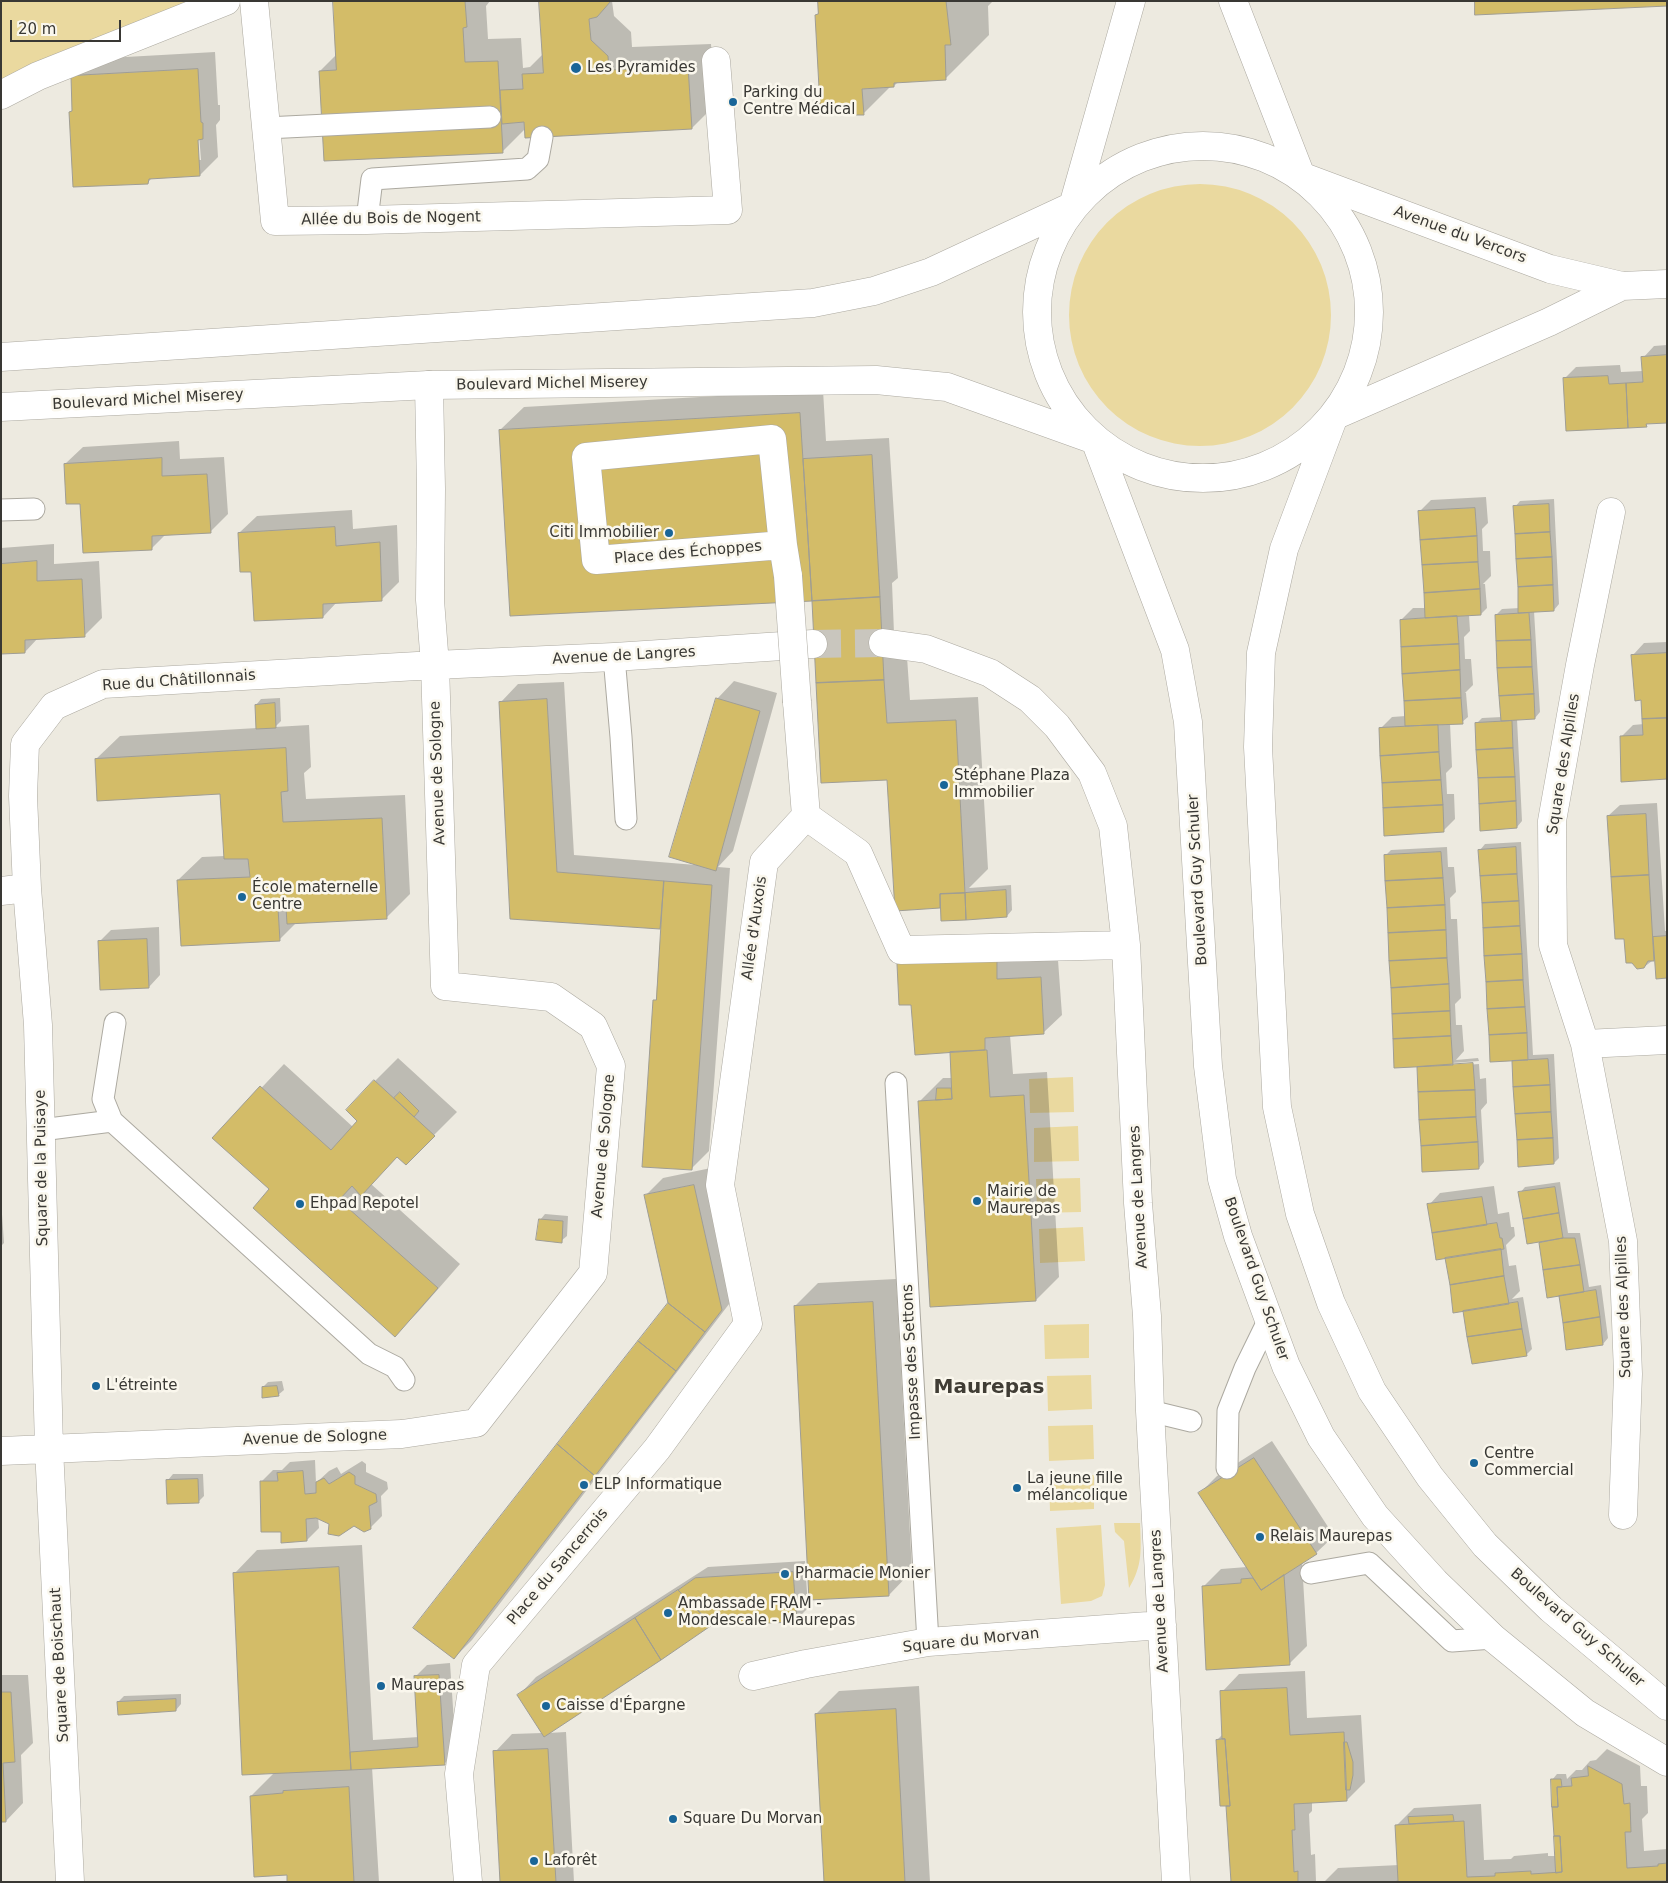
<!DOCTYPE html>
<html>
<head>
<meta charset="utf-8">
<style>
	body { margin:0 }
	#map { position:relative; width:1668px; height:1883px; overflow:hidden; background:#edeae0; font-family:"DejaVu Sans",sans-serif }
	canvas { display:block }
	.frame { position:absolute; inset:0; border:2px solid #393834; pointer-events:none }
	.scale { position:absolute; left:10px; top:20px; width:111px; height:22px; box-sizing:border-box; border:2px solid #393834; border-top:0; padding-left:6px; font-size:15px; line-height:18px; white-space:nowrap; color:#393834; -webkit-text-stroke:4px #faf7ed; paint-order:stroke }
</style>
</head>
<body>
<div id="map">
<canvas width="1668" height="1883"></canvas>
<div class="frame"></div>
<div class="scale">20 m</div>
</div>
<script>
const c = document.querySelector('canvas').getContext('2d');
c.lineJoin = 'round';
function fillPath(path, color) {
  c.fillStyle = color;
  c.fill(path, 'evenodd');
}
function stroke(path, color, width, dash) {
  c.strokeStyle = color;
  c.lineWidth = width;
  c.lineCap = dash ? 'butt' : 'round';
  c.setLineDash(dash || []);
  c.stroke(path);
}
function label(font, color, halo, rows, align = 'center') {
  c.font = font + ' "DejaVu Sans",sans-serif';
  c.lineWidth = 5;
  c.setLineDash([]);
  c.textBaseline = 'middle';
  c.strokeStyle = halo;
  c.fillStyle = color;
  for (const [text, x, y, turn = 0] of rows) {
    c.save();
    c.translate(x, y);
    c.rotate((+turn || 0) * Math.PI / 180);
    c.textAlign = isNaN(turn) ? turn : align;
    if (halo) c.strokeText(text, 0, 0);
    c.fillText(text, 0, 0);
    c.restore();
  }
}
fillPath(new Path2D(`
	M1,1H222L1,83Z
	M1069 315a131 131 0 1 1 262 0a131 131 0 1 1-262 0Z
	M1073,1077L1074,1112L1030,1113L1029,1079Z
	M1078,1126L1079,1161L1034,1162V1128Z
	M1080,1178L1081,1212L1037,1213L1036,1179Z
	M1083,1227L1085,1261L1040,1263L1039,1229Z
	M1089,1324V1358L1045,1359L1044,1325Z
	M1091,1375L1092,1409L1048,1411L1047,1376Z
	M1093,1425L1094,1459L1049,1461L1048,1426Z
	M1094,1475V1509L1050,1511L1049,1477Z
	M1114,1523H1140C1141,1549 1143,1565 1129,1588L1124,1541L1115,1532Z
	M1101,1525L1105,1585L1102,1596L1091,1601L1061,1604L1056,1528Z`), '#ead99f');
fillPath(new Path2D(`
	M334,1H490L486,6L488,39L521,38L523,68L530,67L543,54L540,1H612L614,16L631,32L632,47L711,44L715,105L692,128H526L503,151L325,160L320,71L336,55Z
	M819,1H993L988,6L989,35L945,79L898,82L894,86H891L863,114L856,104L816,15L820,12Z
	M215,52L218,105H220V120L216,125L218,157L200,175L153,177L148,182L70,113L73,110L72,76L90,59ZM197,134H199L201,160H198Z
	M1667,345V421L1649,422L1646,425L1564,379L1576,367L1620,365L1621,372L1643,371V358L1654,346Z
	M823,390L826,441L889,438L898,578L892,583L895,658L907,657L910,700L978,697L988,869L969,888L1011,885L1012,910L1007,916L942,906L896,909L888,779L813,600L511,615L500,430L524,407Z
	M179,441L180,459L224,457L228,514L210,532L166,534L152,548L82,503L65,464L83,447Z
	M1486,497L1488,523L1482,529L1483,551H1490L1491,576L1483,584H1485L1487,608L1481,614L1469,615L1470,631L1464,637L1465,659H1471L1473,685L1465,693H1466L1468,717L1462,722L1450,723L1452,767L1446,773L1447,794H1454L1455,819L1443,831L1380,729L1392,717L1406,716L1401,620L1413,608H1426L1419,512L1431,500Z
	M1554,499L1559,604L1554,610L1534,611L1540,712L1535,718L1517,719L1522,821L1517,827L1476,724L1482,718L1502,717L1496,615L1502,609L1520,608L1515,507L1520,501Z
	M352,510L353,529L397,525L399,582L381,600L337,602L323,617L252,570L239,533L257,516Z
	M54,544V564L99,561L102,618L84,636L38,638L25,652L1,653V548Z
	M1667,642V778L1621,737L1633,725L1644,724L1642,699L1633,655L1644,643Z
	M734,681L777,693L733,851L718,867L730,868L709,1151L691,1169L655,1001L657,998L662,928L512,917L501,702L518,684L564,682L574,855L696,865L717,699Z
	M280,698L281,721L275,727L309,725L311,767L304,773L306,799L405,795L410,894L386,918L297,922L279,940L178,880L202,857L225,856L221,793L96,759L120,736L257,728L256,705L261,699Z
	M1657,803L1665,931H1667V977L1656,958L1644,967L1608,816L1620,805Z
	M1521,842L1533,1055L1554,1054L1559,1158L1554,1163L1519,1166L1513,1060L1480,850L1485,844Z
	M1447,847L1448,867H1454L1456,892L1450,898L1451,919H1457L1461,998L1455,1004L1456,1025H1462L1464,1051L1456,1060L1478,1058L1479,1061L1452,1063L1450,1066L1479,1064L1480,1079L1486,1078L1487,1103L1481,1110L1484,1162L1479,1168L1418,1067L1421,1065L1385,856L1391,850Z
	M159,927L160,975L149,987L99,942L111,930Z
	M1014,942L1015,962L1058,960L1062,1015L1044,1032L1010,1035L1013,1074L1047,1072L1059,1277L1036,1300L920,1101L943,1078H952L951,1053L912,1003L898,965L916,947Z
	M398,1058L457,1112L406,1163L398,1156L371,1184L460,1264L418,1312L395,1335L271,1189L214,1138L284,1064L353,1127L358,1121L375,1081Z
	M711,1168L739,1291L472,1640L454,1658L669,1303L645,1196L663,1178Z
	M1560,1182L1568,1233H1580L1589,1287L1601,1285L1608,1338L1603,1344L1560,1294L1548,1296L1540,1241L1520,1193L1525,1187Z
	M1494,1186L1498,1214L1509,1212L1511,1227H1514L1515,1236L1506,1245L1509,1266L1516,1265L1520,1291L1512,1299L1523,1297L1532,1349L1526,1355L1465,1312L1429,1205L1440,1193Z
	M1,1200L4,1243L1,1246Z
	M545,1214L568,1216L567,1236L561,1241L540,1220Z
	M896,1279L912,1571L889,1595L795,1306L818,1283Z
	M282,1381L284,1390L278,1395L263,1387L268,1382Z
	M1272,1441L1334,1536L1316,1553L1302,1562L1307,1646L1289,1664L1203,1587L1221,1569L1247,1567L1199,1494L1217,1476Z
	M315,1460L316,1483L329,1471L337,1467L341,1474L362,1461L366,1464V1472L387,1482L388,1489L381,1496L382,1516L370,1528L354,1524H331L318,1517L319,1528L307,1540L282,1530L261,1482L273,1470H282L290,1462Z
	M173,1474H203L204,1496L198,1502L168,1480Z
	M362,1545L373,1740L419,1737L415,1677L427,1665L450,1663L456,1752L444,1764L372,1767L379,1882H289L288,1874L251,1796L275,1772L234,1574L257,1550Z
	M805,1561L808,1608L796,1620L712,1624L548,1733L566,1732L574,1882H501L495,1752L512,1734L542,1733L519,1695L536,1677L708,1567Z
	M1305,1671L1307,1718L1361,1715L1365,1782L1347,1800L1312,1802V1811L1309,1814L1311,1855L1315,1854L1316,1881H1325L1338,1868L1399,1865L1397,1825L1414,1808L1481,1804L1484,1860L1511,1859L1514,1856L1548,1853V1856H1556L1552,1780L1557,1774H1566L1567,1779L1576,1770H1582L1590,1761L1596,1760L1607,1749L1640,1766L1641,1786H1647L1648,1813L1642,1819L1644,1851L1667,1849V1882H1229L1232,1879L1228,1807L1217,1740L1223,1734L1222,1692L1239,1674Z
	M1,1675H28L33,1743L21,1755L23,1803L6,1821H1Z
	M919,1686L930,1882H825L816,1714L839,1691Z
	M181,1694V1704L176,1710L118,1702L124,1696Z`), '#0003');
const building = new Path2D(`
	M333,1H465L467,27L463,28L465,62L498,61L503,153L324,161L319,71L336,70Z
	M539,1H611L597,17L589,19L591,40L608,56L609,70L688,66L692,129L525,138L524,122L502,124L500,90L523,89L522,74L543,73Z
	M818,1H946L951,45H945L946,80L894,83V87L862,89L864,115H855L854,105L820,106L815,15L818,14Z
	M1475,1H1667V6L1475,15Z
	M198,69L201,122L203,123V139L198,140L200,176L149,179L148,184L73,187L69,112L72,111L71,76Z
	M1667,355V423L1646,424L1647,427L1628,428L1626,383L1643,382L1641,357Z
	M1608,376L1609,384L1626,383L1628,428L1566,431L1563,378Z
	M800,413L812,601L510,616L499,430Z
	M872,455L880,597L812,601L803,459Z
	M162,458V476L207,474L211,533L152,536V550L83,553L80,504H66L64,464Z
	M1549,504L1550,532L1515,534L1513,506Z
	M1475,508L1477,536L1420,540L1418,511Z
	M335,527L336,546L380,542L382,601L323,604V618L254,621L251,572H240L238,533Z
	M1550,532L1552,557L1516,559L1515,534Z
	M1477,536L1478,562L1422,565L1420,540Z
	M1552,557L1553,585L1518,587L1516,559Z
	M37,561V581L82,579L85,637L25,640V653L1,654V564Z
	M1478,562L1480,589L1424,593L1422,565Z
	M1553,585L1554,611L1518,613V587Z
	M1480,589L1481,615L1425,618L1424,593Z
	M880,597L884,680L816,683L812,601Z
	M1529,613L1531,640L1496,641L1495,615Z
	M1457,616L1459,644L1401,647L1400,620Z
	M1531,640L1532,667L1497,668L1496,641Z
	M1459,644L1460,670L1402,674L1401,647Z
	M1667,653V718L1642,719L1641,700L1635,701L1631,655Z
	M1532,667L1534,694L1499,696L1497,668Z
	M1460,670L1461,698L1404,701L1402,674Z
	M884,680L887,723L956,720L965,893L940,894V908L895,911L887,780L821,783L816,683Z
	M1534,694L1535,719L1501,721L1499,696Z
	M716,698L760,711L716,871L669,857Z
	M1461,698L1463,724L1405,726L1404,701Z
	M547,699L557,872L664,881L660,929L510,919L499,702Z
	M275,703L276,728L256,729L255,705Z
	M1667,718V779L1621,782L1620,736L1643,735L1642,719Z
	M1512,721L1513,748L1476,750L1475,723Z
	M1438,725L1439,752L1380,756L1379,728Z
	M286,748L288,791L281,792L283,822L382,818L387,919L287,924L286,908H278L280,941L181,946L177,880L250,877L248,859H224L220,794L97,801L95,759Z
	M1513,748L1515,777L1478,778L1476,750Z
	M1439,752L1441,780L1382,783L1380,756Z
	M1515,777L1516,801L1479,804L1478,778Z
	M1441,780L1443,805L1383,808L1382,783Z
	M1516,801L1517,828L1480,831L1479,804Z
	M1443,805L1444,832L1384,836L1383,808Z
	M1646,814L1649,875L1611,877L1607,816Z
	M1516,847L1517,874L1480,876L1478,850Z
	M1441,852L1443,878L1385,881L1384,855Z
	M1517,874L1519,901L1482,903L1480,876Z
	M1649,875L1654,961H1648L1644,968L1637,969L1632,963H1626L1624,939H1615L1611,877Z
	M1443,878L1445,905L1387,908L1385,881Z
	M664,881L712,885L692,1170L642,1167L653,1000H656Z
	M1006,890L1007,917L966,920L965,893Z
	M965,893L966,920L941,921L940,894Z
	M1519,901L1520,926L1483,928L1482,903Z
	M1445,905L1446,930L1388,933L1387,908Z
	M1520,926L1522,954L1484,956L1483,928Z
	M1446,930L1447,958L1389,961L1388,933Z
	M1667,936V978L1656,979L1653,937Z
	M147,939L149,988L100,990L98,941Z
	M1522,954L1523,980L1486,982L1484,956Z
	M1447,958L1449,984L1391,988L1389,961Z
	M997,959V979L1041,977L1044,1034L985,1038V1050L915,1055L911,1005H899L897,964Z
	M1523,980L1525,1007L1487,1009L1486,982Z
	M1449,984L1450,1011L1392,1014L1391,988Z
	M1525,1007L1527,1033L1489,1035L1487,1009Z
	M1450,1011L1451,1036L1393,1039L1392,1014Z
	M1527,1033L1528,1060L1490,1062L1489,1035Z
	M1451,1036L1453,1065L1394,1068L1393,1039Z
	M985,1050H987L990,1097L1024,1095L1036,1301L930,1307L918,1101L952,1099L950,1052Z
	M1548,1059L1550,1085L1513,1087L1512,1061Z
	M1473,1063L1475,1090L1418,1092L1417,1067Z
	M374,1080L435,1136L406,1165L397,1157L361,1196L352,1186L339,1200L438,1288L395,1337L253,1208L269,1189L212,1138L260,1086L331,1150L357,1121L346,1110Z
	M1550,1085L1551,1112L1515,1114L1513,1087Z
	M937,1088H951L952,1099L936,1100Z
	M1475,1090L1476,1117L1419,1120L1418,1092Z
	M400,1092L419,1111L414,1117L394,1098Z
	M1551,1112L1553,1138L1517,1140L1515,1114Z
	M1476,1117L1478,1142L1421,1146L1419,1120Z
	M1553,1138L1554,1164L1518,1167L1517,1140Z
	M1478,1142L1479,1169L1422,1172L1421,1146Z
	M694,1185L722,1310L705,1332L668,1303L644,1195Z
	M1555,1187L1559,1213L1523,1219L1518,1192Z
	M1482,1197L1487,1225L1432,1233L1427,1204Z
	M1559,1213L1563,1238L1527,1244L1523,1219Z
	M539,1219L563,1221L562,1243L536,1240Z
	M1497,1223L1500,1238H1502L1504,1249L1436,1260L1432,1233Z
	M1563,1238H1575L1580,1265L1543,1270L1539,1243Z
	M1501,1249L1504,1276L1450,1285L1445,1258Z
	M1580,1265L1584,1292L1547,1298L1543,1270Z
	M1504,1276L1509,1304L1453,1313L1450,1285Z
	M1596,1290L1600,1317L1563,1323L1559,1296Z
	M873,1302L889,1596L809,1600L794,1306Z
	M1518,1302L1522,1329L1467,1337L1463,1311Z
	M668,1303L705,1332L676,1371L638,1341Z
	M1600,1317L1603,1345L1566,1350L1563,1323Z
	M1522,1329L1527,1356L1472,1364L1467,1337Z
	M638,1341L676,1371L595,1476L557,1444Z
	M277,1386L279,1396L262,1398V1387Z
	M557,1444L595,1476L454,1659L413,1628Z
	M1254,1458L1317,1554L1261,1590L1198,1493Z
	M303,1471L305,1494L316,1493V1482L324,1478L329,1484L349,1472L355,1476V1484L376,1494L377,1502L369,1506L371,1529L364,1532L354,1526L339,1536L328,1534L329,1524L316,1518L306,1519L307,1541L281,1543V1532H261L260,1481H278L277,1473Z
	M198,1479L199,1503L167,1504L166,1480Z
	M339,1567L351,1770L242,1775L233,1573Z
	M793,1572L797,1622L712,1625L678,1590L695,1578Z
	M1284,1575L1290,1665L1206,1670L1202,1586L1241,1583V1579L1253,1578L1261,1590Z
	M678,1590L712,1625L661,1660L635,1618Z
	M635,1618L661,1660L544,1737L517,1695Z
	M439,1675L445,1765L351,1770L350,1752L418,1747L414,1676Z
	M1287,1688L1290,1735L1344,1732L1347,1801L1294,1804L1295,1830H1292L1294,1872L1298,1871V1882H1231L1226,1806H1230L1225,1739H1222L1220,1691Z
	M1,1692H11L15,1762L3,1763L6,1822H1Z
	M176,1699V1711L118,1715L117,1702Z
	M896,1709L905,1882H824L815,1714Z
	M1225,1739L1230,1806H1220L1216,1740Z
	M1344,1742H1347L1353,1762V1775L1350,1790H1346Z
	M548,1749L556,1882H500L493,1751Z
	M1588,1766L1622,1784L1624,1804L1630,1803L1631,1832H1625L1627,1868L1658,1866V1864L1667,1863V1881L1393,1882L1398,1881L1395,1825L1464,1821L1467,1877L1495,1876V1873L1531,1871V1874L1562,1872L1560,1836H1554L1552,1807H1558L1557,1787L1572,1786L1571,1778L1588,1776Z
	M1551,1779H1561L1562,1787H1557L1558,1807H1552Z
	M349,1787L354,1882H287V1875L254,1877L250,1796L283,1793V1791Z
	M1453,1815L1454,1821L1409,1824L1408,1817Z
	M1554,1836H1560L1562,1872L1556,1873Z`);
fillPath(building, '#d3bc68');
stroke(building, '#9f9d94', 1);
stroke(new Path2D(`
	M813,644L883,643`), '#c9c6be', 28, [28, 14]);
const lane = new Path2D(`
	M266,128L490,117
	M367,220L372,179L527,169L538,159L542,137
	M1,510L34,509
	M614,657L621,737L626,819
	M115,1023L103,1099L112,1121L369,1354L395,1367L404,1380
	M896,1083L928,1642
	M41,1130L112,1121
	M1150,1411L1191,1421
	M1227,1468L1228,1411L1245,1368L1268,1321
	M1311,1573L1369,1563L1452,1641L1493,1638`);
const street = new Path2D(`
	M254,1L275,221L367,220L728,210L716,61
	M1,95L38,76L226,1
	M1301,176L1550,269L1622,286L1667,284
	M1334,416L1549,322L1622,286
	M1611,512L1580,665L1552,821L1553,945L1585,1044L1667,1040
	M783,545L596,560L586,457L772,439L783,545L788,576
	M883,643L926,649L990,673L1030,699L1057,726L1092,773L1113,826L1126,945L1138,1203L1147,1316L1150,1411L1176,1882
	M806,816L858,853L901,950L1126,945
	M27,888L38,1025L49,1448L70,1882
	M1,891L27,888L23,796L25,744L54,706L103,684L435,665L614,657L813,644
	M1585,1044L1623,1241L1628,1374L1623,1515
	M1,1451L402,1434L476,1423L593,1273L611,1066L593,1026L551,997L445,986L435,665L430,600L431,489L429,385
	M753,1676L806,1664L928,1642L1162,1625
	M468,1882L459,1774L476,1665L657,1449L748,1324L720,1185L764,862L806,816L797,702`);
const secondary = new Path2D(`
	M1233,1L1301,176
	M1037 312a166 166 0 1 1 332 0a166 166 0 1 1-332 0Z
	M1073,206L1131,1
	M1,357L813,303L874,291L931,272L1073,206
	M1,407L429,385L876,380L947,387L1095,440
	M1334,416L1284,549L1261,653L1258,747L1277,1107L1300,1214L1331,1303L1372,1391L1430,1477L1485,1545L1551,1609L1667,1706
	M1095,440L1175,650L1188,722L1208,1066L1222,1179L1238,1236L1286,1366L1321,1437L1375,1516L1435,1582L1493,1638L1585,1713L1667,1762`);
stroke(lane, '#aca9a0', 23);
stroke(street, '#aca9a0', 29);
stroke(secondary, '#aca9a0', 29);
stroke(lane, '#fff', 21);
stroke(street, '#fff', 28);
stroke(secondary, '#fff', 28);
const streetBridge = new Path2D(`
	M788,576L797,702`);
stroke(streetBridge, '#aca9a0', 29, []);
stroke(streetBridge, '#fff', 28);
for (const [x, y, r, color] of [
	[576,68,6,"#196598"],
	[733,102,5,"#196598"],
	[669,533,5,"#196598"],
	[944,785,5,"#196598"],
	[242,897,5,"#196598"],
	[977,1201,5,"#196598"],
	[300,1204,5,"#196598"],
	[96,1386,5,"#196598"],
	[1474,1463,5,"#196598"],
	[584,1485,5,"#196598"],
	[1017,1488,5,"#196598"],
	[1260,1537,5,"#196598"],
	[785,1574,5,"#196598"],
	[668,1613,5,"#196598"],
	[381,1686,5,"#196598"],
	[546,1706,5,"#196598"],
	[673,1819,5,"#196598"],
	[534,1861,5,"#196598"]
]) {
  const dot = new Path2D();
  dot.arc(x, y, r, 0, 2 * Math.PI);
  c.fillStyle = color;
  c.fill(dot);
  stroke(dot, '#faf7ed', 2);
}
label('15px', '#393834', '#faf7ed', [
	["Les Pyramides",587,68],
	["Parking du",743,93],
	["Centre Médical",743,110],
	["Citi Immobilier",659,533,"right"],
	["Stéphane Plaza",954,776],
	["Immobilier",954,793],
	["École maternelle",252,888],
	["Centre",252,905],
	["Mairie de",987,1192],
	["Maurepas",987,1209],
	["Ehpad Repotel",310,1204],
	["L'étreinte",106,1386],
	["Centre",1484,1454],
	["Commercial",1484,1471],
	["La jeune fille",1027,1479],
	["mélancolique",1027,1496],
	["ELP Informatique",594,1485],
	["Relais Maurepas",1270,1537],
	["Pharmacie Monier",795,1574],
	["Ambassade FRAM -",678,1604],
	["Mondescale - Maurepas",678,1621],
	["Maurepas",391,1686],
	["Caisse d'Épargne",556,1706],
	["Square Du Morvan",683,1819],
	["Laforêt",544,1861]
], 'left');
label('15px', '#393834', '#faf7ed', [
	["Allée du Bois de Nogent",391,219,-1],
	["Avenue du Vercors",1460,235,20],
	["Boulevard Michel Miserey",552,384,-1],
	["Boulevard Michel Miserey",148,400,-3],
	["Place des Échoppes",688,553,-5],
	["Avenue de Langres",624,656,-3],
	["Rue du Châtillonnais",179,681,-4],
	["Square des Alpilles",1564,764,-81],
	["Avenue de Sologne",438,773,-92],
	["Boulevard Guy Schuler",1198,880,-93],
	["Allée d'Auxois",755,928,-82],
	["Avenue de Sologne",604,1146,-85],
	["Square de la Puisaye",42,1168,-91],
	["Avenue de Langres",1139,1197,-93],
	["Boulevard Guy Schuler",1256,1279,71],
	["Square des Alpilles",1624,1307,-92],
	["Impasse des Settons",912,1362,-93],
	["Avenue de Sologne",315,1438,-2],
	["Place du Sancerrois",558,1567,-50],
	["Avenue de Langres",1160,1601,-93],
	["Boulevard Guy Schuler",1577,1628,41],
	["Square du Morvan",971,1641,-6],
	["Square de Boischaut",60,1665,-93]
]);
label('bold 20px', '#403d35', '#faf7ed', [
	["Maurepas",989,1388]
]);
</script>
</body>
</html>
